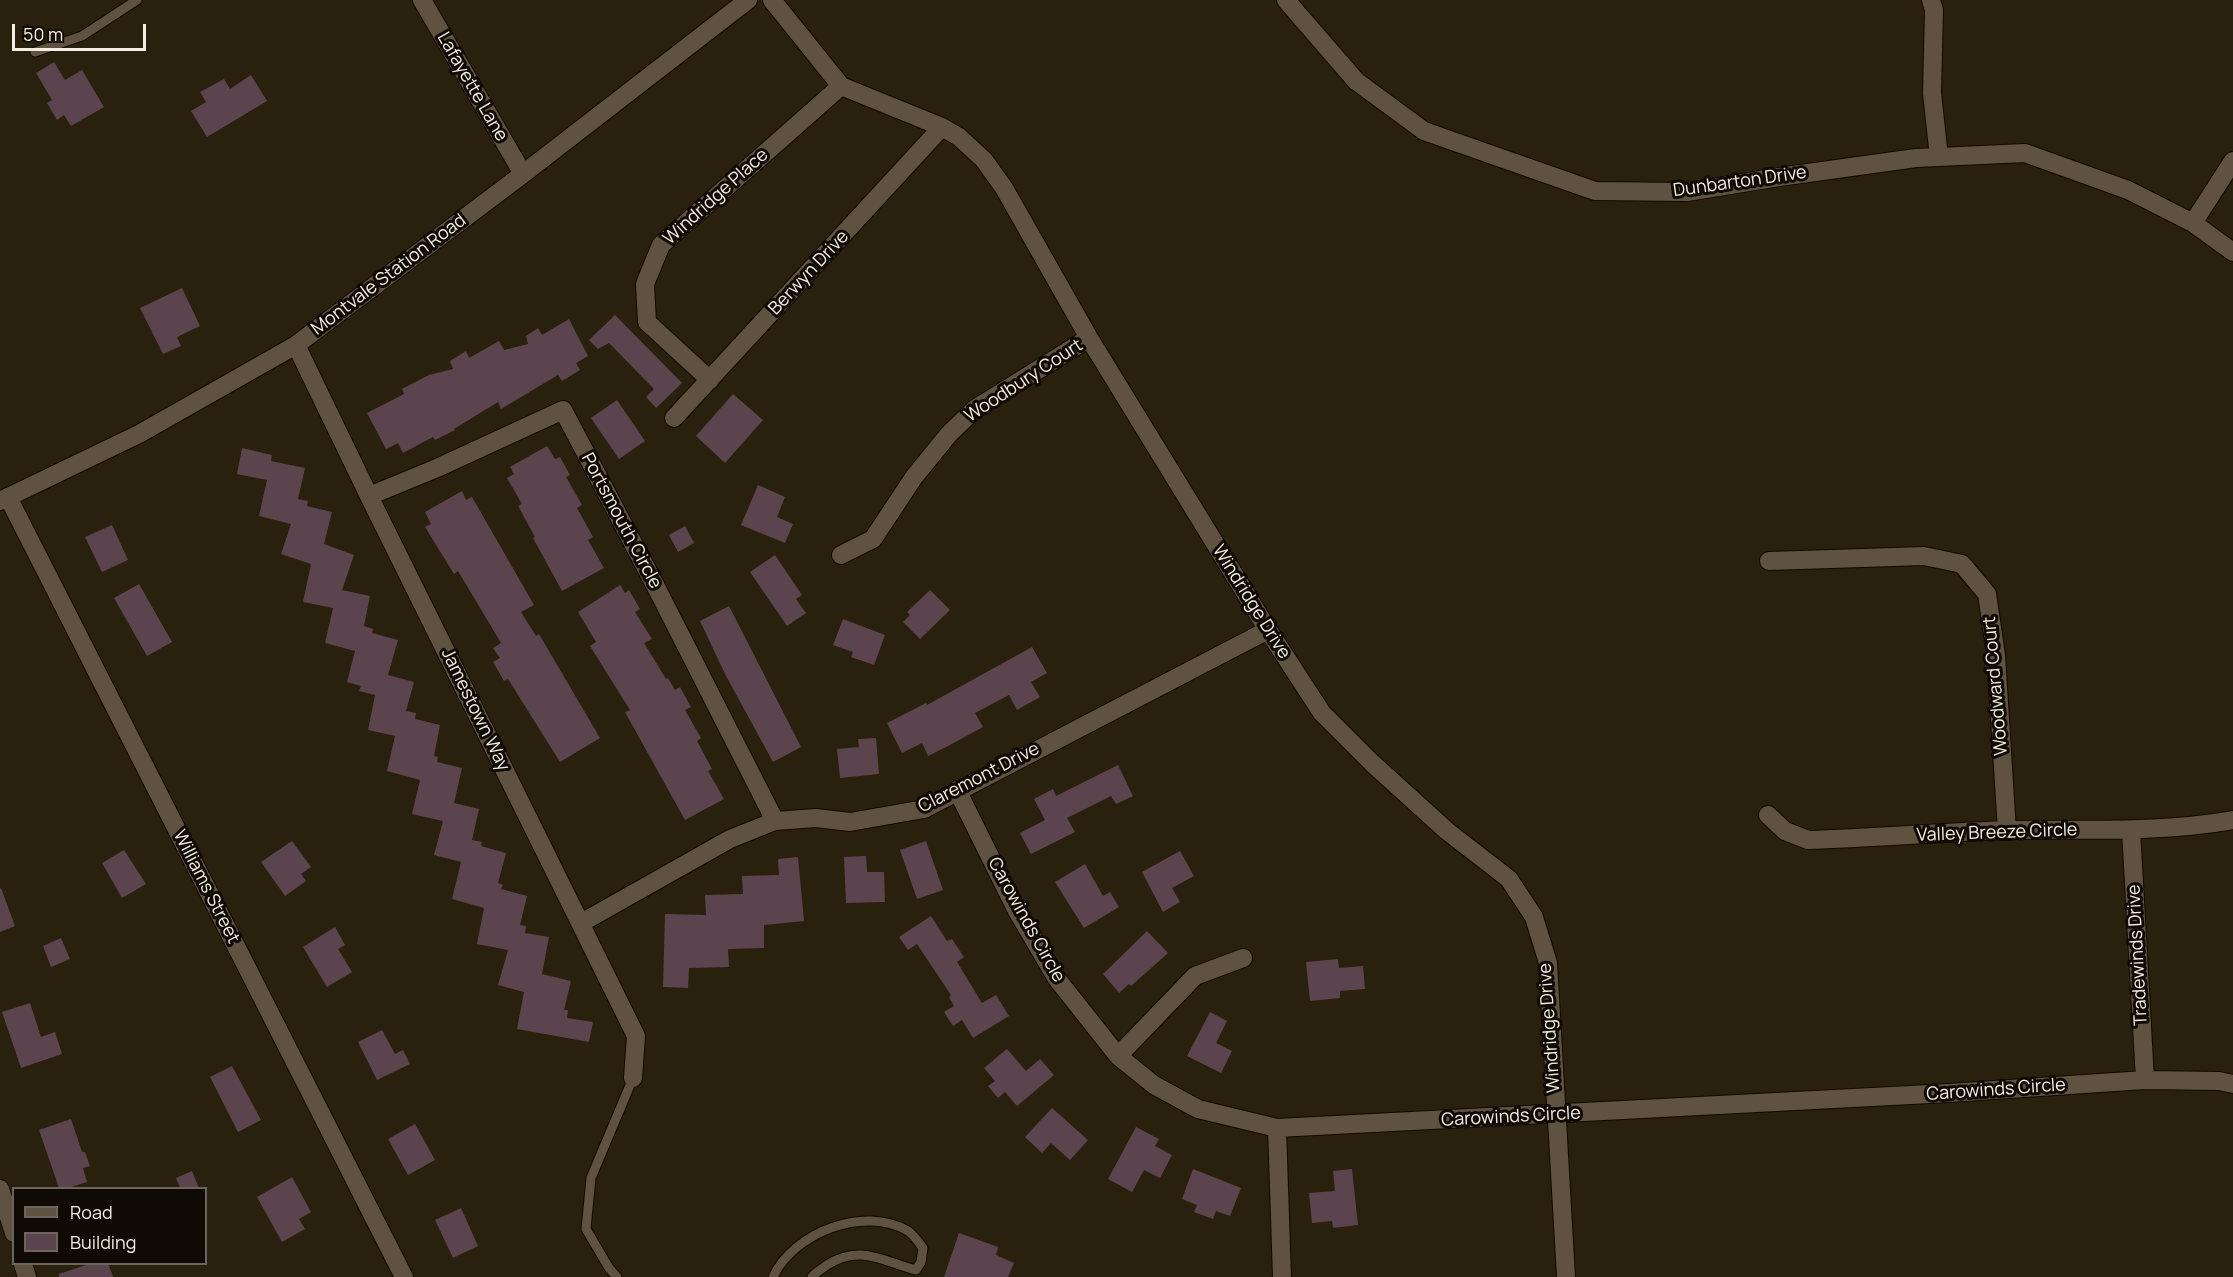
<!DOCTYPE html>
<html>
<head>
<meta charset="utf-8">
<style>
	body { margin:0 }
	#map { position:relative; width:2233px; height:1277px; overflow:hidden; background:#2a200e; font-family:Manrope,sans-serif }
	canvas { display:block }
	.legend { position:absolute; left:12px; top:1187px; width:195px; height:78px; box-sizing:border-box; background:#0f0a04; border:2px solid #6b655d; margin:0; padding:8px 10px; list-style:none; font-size:18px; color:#f5ede2 }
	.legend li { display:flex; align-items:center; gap:12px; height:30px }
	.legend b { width:30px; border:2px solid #6b655d }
	.scale { position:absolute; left:12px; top:24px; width:134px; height:27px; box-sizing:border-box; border:3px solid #f5ede2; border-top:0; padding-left:8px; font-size:18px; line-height:21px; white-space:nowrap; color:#f5ede2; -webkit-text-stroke:4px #0f0a04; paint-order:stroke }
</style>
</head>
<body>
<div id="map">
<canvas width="2233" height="1277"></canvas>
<ul class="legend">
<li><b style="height:8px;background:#5f5240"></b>Road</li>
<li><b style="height:16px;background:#5b444d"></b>Building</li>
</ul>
<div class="scale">50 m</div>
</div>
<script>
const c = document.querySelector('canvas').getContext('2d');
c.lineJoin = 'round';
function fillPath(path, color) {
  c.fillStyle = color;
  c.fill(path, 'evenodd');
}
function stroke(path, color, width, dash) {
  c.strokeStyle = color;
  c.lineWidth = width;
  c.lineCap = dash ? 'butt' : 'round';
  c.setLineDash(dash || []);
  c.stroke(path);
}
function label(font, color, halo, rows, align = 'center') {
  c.font = font + ' Manrope,sans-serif';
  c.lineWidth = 6;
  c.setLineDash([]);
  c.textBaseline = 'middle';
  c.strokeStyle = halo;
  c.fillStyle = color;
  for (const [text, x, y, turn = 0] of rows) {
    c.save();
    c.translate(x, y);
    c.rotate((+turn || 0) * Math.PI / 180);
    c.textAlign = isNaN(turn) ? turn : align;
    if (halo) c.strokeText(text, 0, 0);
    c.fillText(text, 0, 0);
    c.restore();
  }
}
fillPath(new Path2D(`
	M54,62L65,80L82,70L104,107L71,126L64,115L57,120L47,103L52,100L36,73Z
	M251,75L267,101L207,137L191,111L206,102L200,92L224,79L230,89Z
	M182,288L200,326L177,337L181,346L163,354L140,308Z
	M615,315L682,383L656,408L646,397L654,389L609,343L598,349L589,340Z
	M569,319L588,356L576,363L580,370L562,381L558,375L501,409L498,402L454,429L455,430L435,440L433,437L403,453L398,443L386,449L367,413L404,394L402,389L429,375L453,369L450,361L466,351L469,358L499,341L504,350L528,344L526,336L538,328L542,335Z
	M733,394L763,420L725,463L696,436Z
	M617,400L645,441L619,459L591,418Z
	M547,446L555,459L560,457L570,475L566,477L582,505L577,508L593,537L588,540L604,568L562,591L533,538L535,537L518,506L522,504L507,478L514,474L510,467Z
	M242,448L272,455L271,461L305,468L298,499L308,501L307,506L332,512L324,544L354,555L342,590L370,596L364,626L373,629L372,633L398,640L388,675L414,682L406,711L416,713L415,719L440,725L434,756L438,757L437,762L462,768L454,803L479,809L472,840L482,842L481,846L506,853L498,883L503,885L501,889L527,896L520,925L526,926L525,933L549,937L542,974L571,981L564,1010H568L567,1018L593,1022L589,1042L517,1029L524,992L498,985L508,950L477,944L484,908L452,899L461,862L434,855L443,821L412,814L420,780L387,771L395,736L368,730L375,695L359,691L361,686L347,682L355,651L325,643L333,608L303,602L311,564L281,554L291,524L259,516L267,480L237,474Z
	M758,485L785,497L777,517L793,524L785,543L741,525Z
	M462,491L466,500L472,497L534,605L521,612L536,636L539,634L600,738L560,762L508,679L504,681L493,662L500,658L493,648L501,643L458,571L454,574L425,527L431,524L425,512Z
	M112,525L128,560L102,572L85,537Z
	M685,526L694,543L678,552L669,535Z
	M775,555L802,595L796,599L806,613L787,626L750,572Z
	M139,584L172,642L147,656L114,598Z
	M620,585L625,593L629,590L640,609L635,612L652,639L644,643L666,679L668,678L675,690L680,687L691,707L685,710L701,738L697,741L712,769L708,771L724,799L685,820L625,712L630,710L590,646L596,642L578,612Z
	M930,590L950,610L920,639L903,622L910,615L907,612Z
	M729,606L801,747L773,762L725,674L700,621Z
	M843,619L885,635L874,665L851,657L853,652L833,645Z
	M1032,647L1047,673L1031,682L1040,697L1017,710L1009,695L975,713L983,727L948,746L928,756L922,743L902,753L887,723L926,703L927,705Z
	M876,738L879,774L840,778L837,749L859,747L858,739Z
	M1118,765L1133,796L1116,804L1111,796L1067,818L1075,832L1031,854L1020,833L1045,820L1034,799L1053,789L1056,796Z
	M292,841L311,867L301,874L306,881L285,896L261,862Z
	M926,841L943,890L917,899L900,850Z
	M124,850L146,884L122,898L102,863Z
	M1180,851L1194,876L1172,888L1180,902L1163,912L1142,872Z
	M866,856L867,872H884L885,902L846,903L844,857Z
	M798,857L804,921L764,925V948L728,949L729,967L689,968L688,988L663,987L665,914L706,915L705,895L743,894L742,876L779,875L778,859Z
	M1085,864L1103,896L1110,892L1119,907L1084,928L1055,882Z
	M1,888L15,926L0,932V889Z
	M931,916L947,941L952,939L964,957L957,962L982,1003L996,995L1009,1016L973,1038L962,1020L953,1026L944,1012L954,1006L949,997L951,995L917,944L908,950L899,937Z
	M335,927L345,945L338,949L352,972L327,987L303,947Z
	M1147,931L1168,953L1131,986L1129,984L1119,993L1103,974Z
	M61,938L70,959L51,967L43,946Z
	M1338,959L1339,968L1363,966L1365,989L1340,991V998L1310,1001L1306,962Z
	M30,1003L41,1037L55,1032L62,1054L21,1068L2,1012Z
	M1210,1012L1227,1021L1216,1043L1232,1051L1221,1073L1187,1056Z
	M382,1030L395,1054L403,1050L410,1064L377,1080L358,1042Z
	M1007,1049L1026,1071L1040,1059L1054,1075L1017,1106L1005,1092L998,1098L988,1086L995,1081L984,1068Z
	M232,1066L261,1120L238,1132L210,1077Z
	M1052,1108L1088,1140L1070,1160L1051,1143L1042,1153L1025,1137Z
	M71,1119L82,1152H85L90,1166L83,1168L87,1182L68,1188H59L39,1130Z
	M415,1124L435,1160L408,1175L388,1139Z
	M1136,1127L1159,1139L1155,1146L1172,1155L1160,1178L1144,1170L1132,1192L1108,1179Z
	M1193,1169L1241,1188L1230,1216L1216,1211L1213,1219L1194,1212L1197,1205L1182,1199Z
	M1352,1169L1358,1225L1333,1228L1332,1221L1312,1223L1309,1193L1335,1191L1333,1171Z
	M192,1171L199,1188H180L176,1178Z
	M292,1177L311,1212L299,1219L305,1229L282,1242L257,1197Z
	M461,1208L478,1246L453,1258L435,1220Z
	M959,1233L998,1247L996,1255L1014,1263L1008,1277H944Z
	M92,1263H108L113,1277H59V1274Z`), '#5b444d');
const lane = new Path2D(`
	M35,52L82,36L137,0
	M617,1277L609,1268L586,1229L591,1178L633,1078
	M773,1277C793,1233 864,1205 908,1231C914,1235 919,1243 923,1248L921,1262L916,1270C882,1261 860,1244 827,1265C822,1269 816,1272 812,1277`);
const street = new Path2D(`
	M422,0L523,174
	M772,0L841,86L942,127L959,137L984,160L1004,188L1089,338L1268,630L1322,713L1372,763L1447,831L1509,879L1534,917L1548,963L1566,1277
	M1286,0L1356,81L1424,131L1595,191L1687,192L1779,177L1916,158L2025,153L2128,190L2193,223L2233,252
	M1931,0L1934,10L1932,93L1939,157
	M2193,223L2233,161
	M296,345L369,496L636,1036L633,1078
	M710,380L647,322L645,284L661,245L841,86
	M674,418L942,127
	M369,496L437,468L563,410L655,585L775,821
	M8,497L404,1277
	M841,555L873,539L914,477L949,434L975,409L1089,338
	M1769,561L1924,556L1962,564L1987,594L1996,655L2007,831
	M957,790L1017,911L1057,979L1118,1056L1154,1085L1198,1109L1277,1128L1949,1093L2145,1080L2219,1081L2233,1084
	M1768,815L1785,831L1808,840C1875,838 1942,832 2009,830C2084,829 2159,833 2233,820
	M2131,830L2145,1080
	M581,923L730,839L775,821L816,818L850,822L924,809L1268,630
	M1118,1056L1195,976L1243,958
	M1277,1128L1282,1277
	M0,1189L14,1233
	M23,1264L27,1277`);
const secondary = new Path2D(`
	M0,501L139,434L296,345L523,174L748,0`);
stroke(lane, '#130900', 11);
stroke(street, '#130900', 20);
stroke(secondary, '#130900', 20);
stroke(lane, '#5f5240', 9);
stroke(street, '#5f5240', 18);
stroke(secondary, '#5f5240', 18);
label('18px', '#f5ede2', '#0f0a04', [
	["Lafayette Lane",472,87,60],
	["Dunbarton Drive",1740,182,-8],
	["Windridge Place",716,197,-42],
	["Berwyn Drive",809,273,-47],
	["Montvale Station Road",389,275,-37],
	["Woodbury Court",1024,381,-33],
	["Portsmouth Circle",621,521,62],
	["Windridge Drive",1251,602,58],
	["Woodward Court",1996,686,-95],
	["Jamestown Way",475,710,64],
	["Claremont Drive",979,778,-27],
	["Valley Breeze Circle",1997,833,-2],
	["Williams Street",206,887,63],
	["Carowinds Circle",1026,920,61],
	["Tradewinds Drive",2138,955,-93],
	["Windridge Drive",1550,1028,-94],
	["Carowinds Circle",1996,1090,-4],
	["Carowinds Circle",1511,1117,-3]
]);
</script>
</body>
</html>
